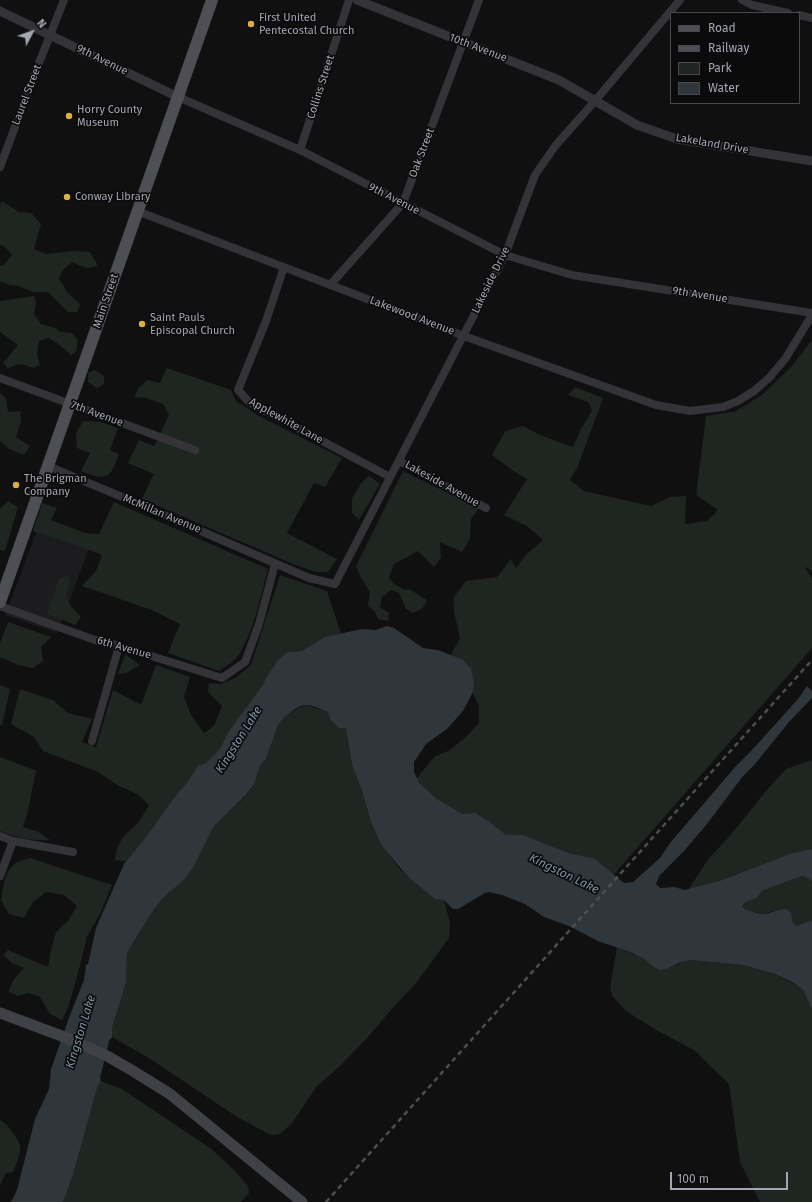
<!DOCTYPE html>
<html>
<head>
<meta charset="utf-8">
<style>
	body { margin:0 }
	#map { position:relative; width:812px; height:1202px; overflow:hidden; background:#101011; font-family:"Fira Sans",sans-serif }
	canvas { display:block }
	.legend { position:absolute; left:670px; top:12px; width:130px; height:92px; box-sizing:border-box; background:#0b0b0c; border:1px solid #48494e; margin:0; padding:5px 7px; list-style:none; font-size:12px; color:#a3a6b0 }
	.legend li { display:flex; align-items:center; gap:8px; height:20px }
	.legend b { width:20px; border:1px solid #48494e }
	.north { position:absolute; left:12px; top:12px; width:40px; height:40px; -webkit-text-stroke:3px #0b0b0c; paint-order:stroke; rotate:49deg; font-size:11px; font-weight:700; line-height:16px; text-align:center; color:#a3a6b0 }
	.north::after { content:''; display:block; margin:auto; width:14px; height:18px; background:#a3a6b0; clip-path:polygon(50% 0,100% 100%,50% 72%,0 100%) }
	.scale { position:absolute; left:670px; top:1172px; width:118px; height:18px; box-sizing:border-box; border:2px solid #a3a6b0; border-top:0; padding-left:5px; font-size:12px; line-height:14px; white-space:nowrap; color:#a3a6b0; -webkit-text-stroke:3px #0b0b0c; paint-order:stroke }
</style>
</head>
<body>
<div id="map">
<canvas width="812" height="1202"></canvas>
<ul class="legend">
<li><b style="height:5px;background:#4e4f54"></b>Road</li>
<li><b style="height:5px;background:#4d4e53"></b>Railway</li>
<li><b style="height:11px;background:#1f2520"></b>Park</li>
<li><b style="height:11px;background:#2f363c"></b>Water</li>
</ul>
<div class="north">N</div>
<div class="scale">100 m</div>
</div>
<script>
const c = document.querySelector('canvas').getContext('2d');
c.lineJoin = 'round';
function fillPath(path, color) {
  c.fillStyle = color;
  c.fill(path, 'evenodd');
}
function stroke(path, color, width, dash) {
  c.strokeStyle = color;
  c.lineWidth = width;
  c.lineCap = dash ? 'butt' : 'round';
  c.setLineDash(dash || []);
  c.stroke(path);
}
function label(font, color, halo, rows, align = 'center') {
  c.font = font + ' "Fira Sans",sans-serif';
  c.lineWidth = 3.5;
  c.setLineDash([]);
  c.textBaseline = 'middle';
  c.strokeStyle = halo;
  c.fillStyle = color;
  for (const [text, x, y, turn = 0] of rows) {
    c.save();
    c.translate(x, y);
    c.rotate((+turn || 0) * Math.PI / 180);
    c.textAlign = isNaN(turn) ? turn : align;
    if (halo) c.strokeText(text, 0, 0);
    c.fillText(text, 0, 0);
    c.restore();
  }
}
fillPath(new Path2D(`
	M38,528L90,546L57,633L5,615Z`), '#1c1c1e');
fillPath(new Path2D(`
	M2,201L19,212L31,213L41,224L34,249L46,254L73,251L90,252L98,266L86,268L72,262L63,270L59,278L67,292L80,304L77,312H68L48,292H33L19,286L9,285L0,281V266L4,265L12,255L4,246L0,245V205Z
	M34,296L36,303L34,314L41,324L55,328L61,332L72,333L78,340L76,352L71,355L57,343L48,338L39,341L37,354L40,365L33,368C22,363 18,363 8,369L3,363L18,345L0,332V301Z
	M812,340V571L804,566L812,578V648L611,878L559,860L428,799L417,778L434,757L450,750L466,737L479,723V706L467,681L450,656L460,638L454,612V597L466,581L497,577L511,559L516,568L526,555L543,540L527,526L504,515L527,479L512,470L492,455L505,431L523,426L540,435L573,447L579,433L592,410L588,402L568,395L575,387L603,398L578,466L570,480L584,491L651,506L670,497L686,496L685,524L707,521L718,510L696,495L706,416L736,411L762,395L791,367Z
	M167,368L231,390L236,401L259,416L342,458L325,487L314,483L287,533L337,559L328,572H316L293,564L142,499L154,474L128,463L139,440L154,446L169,415L163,404L146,398L134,397L139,387L148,380L160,383Z
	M94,370L104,376V384L97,388L88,382V373Z
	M0,393L6,398L8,412L20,411L21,420L16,437L30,446L24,455L9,449L0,441Z
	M83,421L101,422L118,428L110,450L119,454C110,480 106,481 81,471L90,453L77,448L76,433Z
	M403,471L479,508L471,519L470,539L462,552L440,542L441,558L434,567L418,551L394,564L389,578L394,584L405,590L409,589L427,600L422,609L413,613L406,609L399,593L391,590L382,597L380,607L389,613L388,621L378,619L375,612L368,605L370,592L361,578L356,566Z
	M369,476L380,484L359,520L352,513V499L361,483Z
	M8,501L18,507L5,551L0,550V509Z
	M114,502L268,569C261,595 254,630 240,653C235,661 227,666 219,671L168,653L180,624L152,610L82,586L96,571L102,555L73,544L33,531L42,503L57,508L51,520L85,533L99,534Z
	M68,575L70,583L66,597L71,606L81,617L75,625L47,614L59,579Z
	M280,575L327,591L342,637L130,862L115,860L117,848L124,836L138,823L149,805L137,794L117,785L98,772L43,751L34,737L11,724L20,689L53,700L68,713L92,719L82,742L96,747L113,690L141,705L156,665L190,677L184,697L191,715L204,733L214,726L222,706L208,692L209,683L221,684L235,678L251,665Z
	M8,622L51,637L41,647L43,661L33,668L18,665L0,657V643Z
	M125,654L140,665L126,673L118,674Z
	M0,685L10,689L2,726L0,725Z
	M306,705L328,712L330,719L346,728L352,765L361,788L372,825L382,846L399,868L409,878L435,899L444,900L450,923L449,938L416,983L390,1011L368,1037L339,1067L317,1086L292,1123L280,1134L271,1135L237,1117L149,1058L112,1037V1028L126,983L127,954L134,941L153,911L163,898L185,879L214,826L245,797L254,784L260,766L266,759L278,725C285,715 295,709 306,705Z
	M0,757L37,771L35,775L28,811L23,827L39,832L50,840C32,841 17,838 0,831Z
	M812,760V849L792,853L722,880L688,890L709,858L729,837L766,791L786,769Z
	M30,858L112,885L101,912L87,937L78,973L68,1008L62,1020L50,1014L40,997L29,993L18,996L8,991L15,978L24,968L12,963L3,955L8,950L48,967L51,950L56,932L68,921L77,906L64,895L46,892L33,902L24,918L9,914L1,900C5,878 5,863 30,858Z
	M803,876L812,881V920L796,926L781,909L763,914L744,909L742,906L746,902L757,898L762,891L796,878Z
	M617,947L644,959L655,968L661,970L690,960L743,965L775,974L792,983L803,990L812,1009V1202H760L740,1162L729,1084L694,1050L656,1030L626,1011L613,997L610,988Z
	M101,1081L122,1089L210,1148L230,1166L248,1186L249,1193L241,1202H63L73,1175L98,1085Z
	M0,1120C6,1123 18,1137 20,1145C21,1153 16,1165 13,1172L5,1174L0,1186Z`), '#1f2520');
fillPath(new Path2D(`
	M387,626L394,628L423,648L438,650L463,660L471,669L474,681L473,692L463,711L447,729L426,744L414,762V772L420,784L438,800L463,814L475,813L488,821L506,835H523L568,853L595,859L624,883L633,882L660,858L670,843L736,766L753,749L798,699L807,686L812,691V698L789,722L755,764L743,776L707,824L684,851L659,876L656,884L660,888L674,887L685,890L722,880L792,853L812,849V881L803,876L796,878L762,891L757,898L746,902L742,906L744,909C750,910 757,914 763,914C774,914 791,899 792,921L796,926L812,920V1009L803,990L792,982L775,974L743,965L690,960L679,963L666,969L661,970L655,968L644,959L630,952L598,941L569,926L544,917L525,904L502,895L489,892L485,893L458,909H453L444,900L435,899L409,878L382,846L372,825L361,788L352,765L346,728H339L330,719L328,712C322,710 313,705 306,705C297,705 283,718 278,725L266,759L260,766L254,784L245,796L214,826L193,867L185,879L163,898L153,911L134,941L127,954L126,983L112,1028V1037L109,1041L100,1078L101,1081L98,1085L73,1175L63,1202H11L17,1190L35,1119L49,1089L51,1069L70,1015L84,980L86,965L88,964L96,928L124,864L147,836L177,794L187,783L198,766L206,763L220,749L229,731L263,685L266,678L278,660L288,652L302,651L325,637L362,629L376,630Z`), '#2f363c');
stroke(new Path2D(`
	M742,0L752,5L788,13
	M799,15L812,18
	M178,97L300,150L505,255L572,275L812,313
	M300,150L349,0
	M0,167L37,68L64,0
	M137,211L464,336L656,405L690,411L723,407L738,401L754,391L769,378L785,359L812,315
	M284,267L266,321L238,390L249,402L390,477
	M330,285L403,203L479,0
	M0,378L195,450
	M399,461L486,508
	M48,466L134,502L309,578L335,584L505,255L535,175L556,145L595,101L680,0
	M0,606L95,640L119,646L222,678L245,662L259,624L275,564
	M92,741L119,646
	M0,836L13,841L73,852
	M0,876L13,841`), '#343438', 8);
stroke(new Path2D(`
	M357,0L559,80L637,125L677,139L812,161
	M0,11L178,97`), '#343438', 9);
stroke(new Path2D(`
	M0,1013L75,1041L109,1057L133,1071L170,1094L302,1202`), '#404146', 11);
stroke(new Path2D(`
	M0,602L212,0`), '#4e4f54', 12);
stroke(new Path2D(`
	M326,1202L812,660`), '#4d4e53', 2.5, [5, 4]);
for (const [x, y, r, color] of [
	[251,24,4,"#dbb03e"],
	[69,116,4,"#dbb03e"],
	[67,197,4,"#dbb03e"],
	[142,324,4,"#dbb03e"],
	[16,485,4,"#dbb03e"]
]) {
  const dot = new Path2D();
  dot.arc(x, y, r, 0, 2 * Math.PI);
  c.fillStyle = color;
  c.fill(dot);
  stroke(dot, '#0b0b0c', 1.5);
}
label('11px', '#a3a6b0', '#0b0b0c', [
	["First United",259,18],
	["Pentecostal Church",259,31],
	["Horry County",77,110],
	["Museum",77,123],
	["Conway Library",75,197],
	["Saint Pauls",150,318],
	["Episcopal Church",150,331],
	["The Brigman",24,479],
	["Company",24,492]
], 'left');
label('11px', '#a3a6b0', '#0b0b0c', [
	["10th Avenue",478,48,21],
	["9th Avenue",102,60,26],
	["Collins Street",321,87,-72],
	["Laurel Street",27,95,-69],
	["Lakeland Drive",712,144,10],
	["Oak Street",422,153,-69],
	["9th Avenue",394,199,27],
	["Lakeside Drive",491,280,-64],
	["9th Avenue",700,295,9],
	["Main Street",106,301,-71],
	["Lakewood Avenue",412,316,21],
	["7th Avenue",97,414,20],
	["Applewhite Lane",286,421,29],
	["Lakeside Avenue",442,484,29],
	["McMillan Avenue",162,514,23],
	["6th Avenue",124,648,16]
]);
label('italic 12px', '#7d92a8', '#0b0b0c', [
	["Kingston Lake",239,740,-58],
	["Kingston Lake",564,874,26],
	["Kingston Lake",81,1032,-73]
]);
</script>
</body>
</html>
